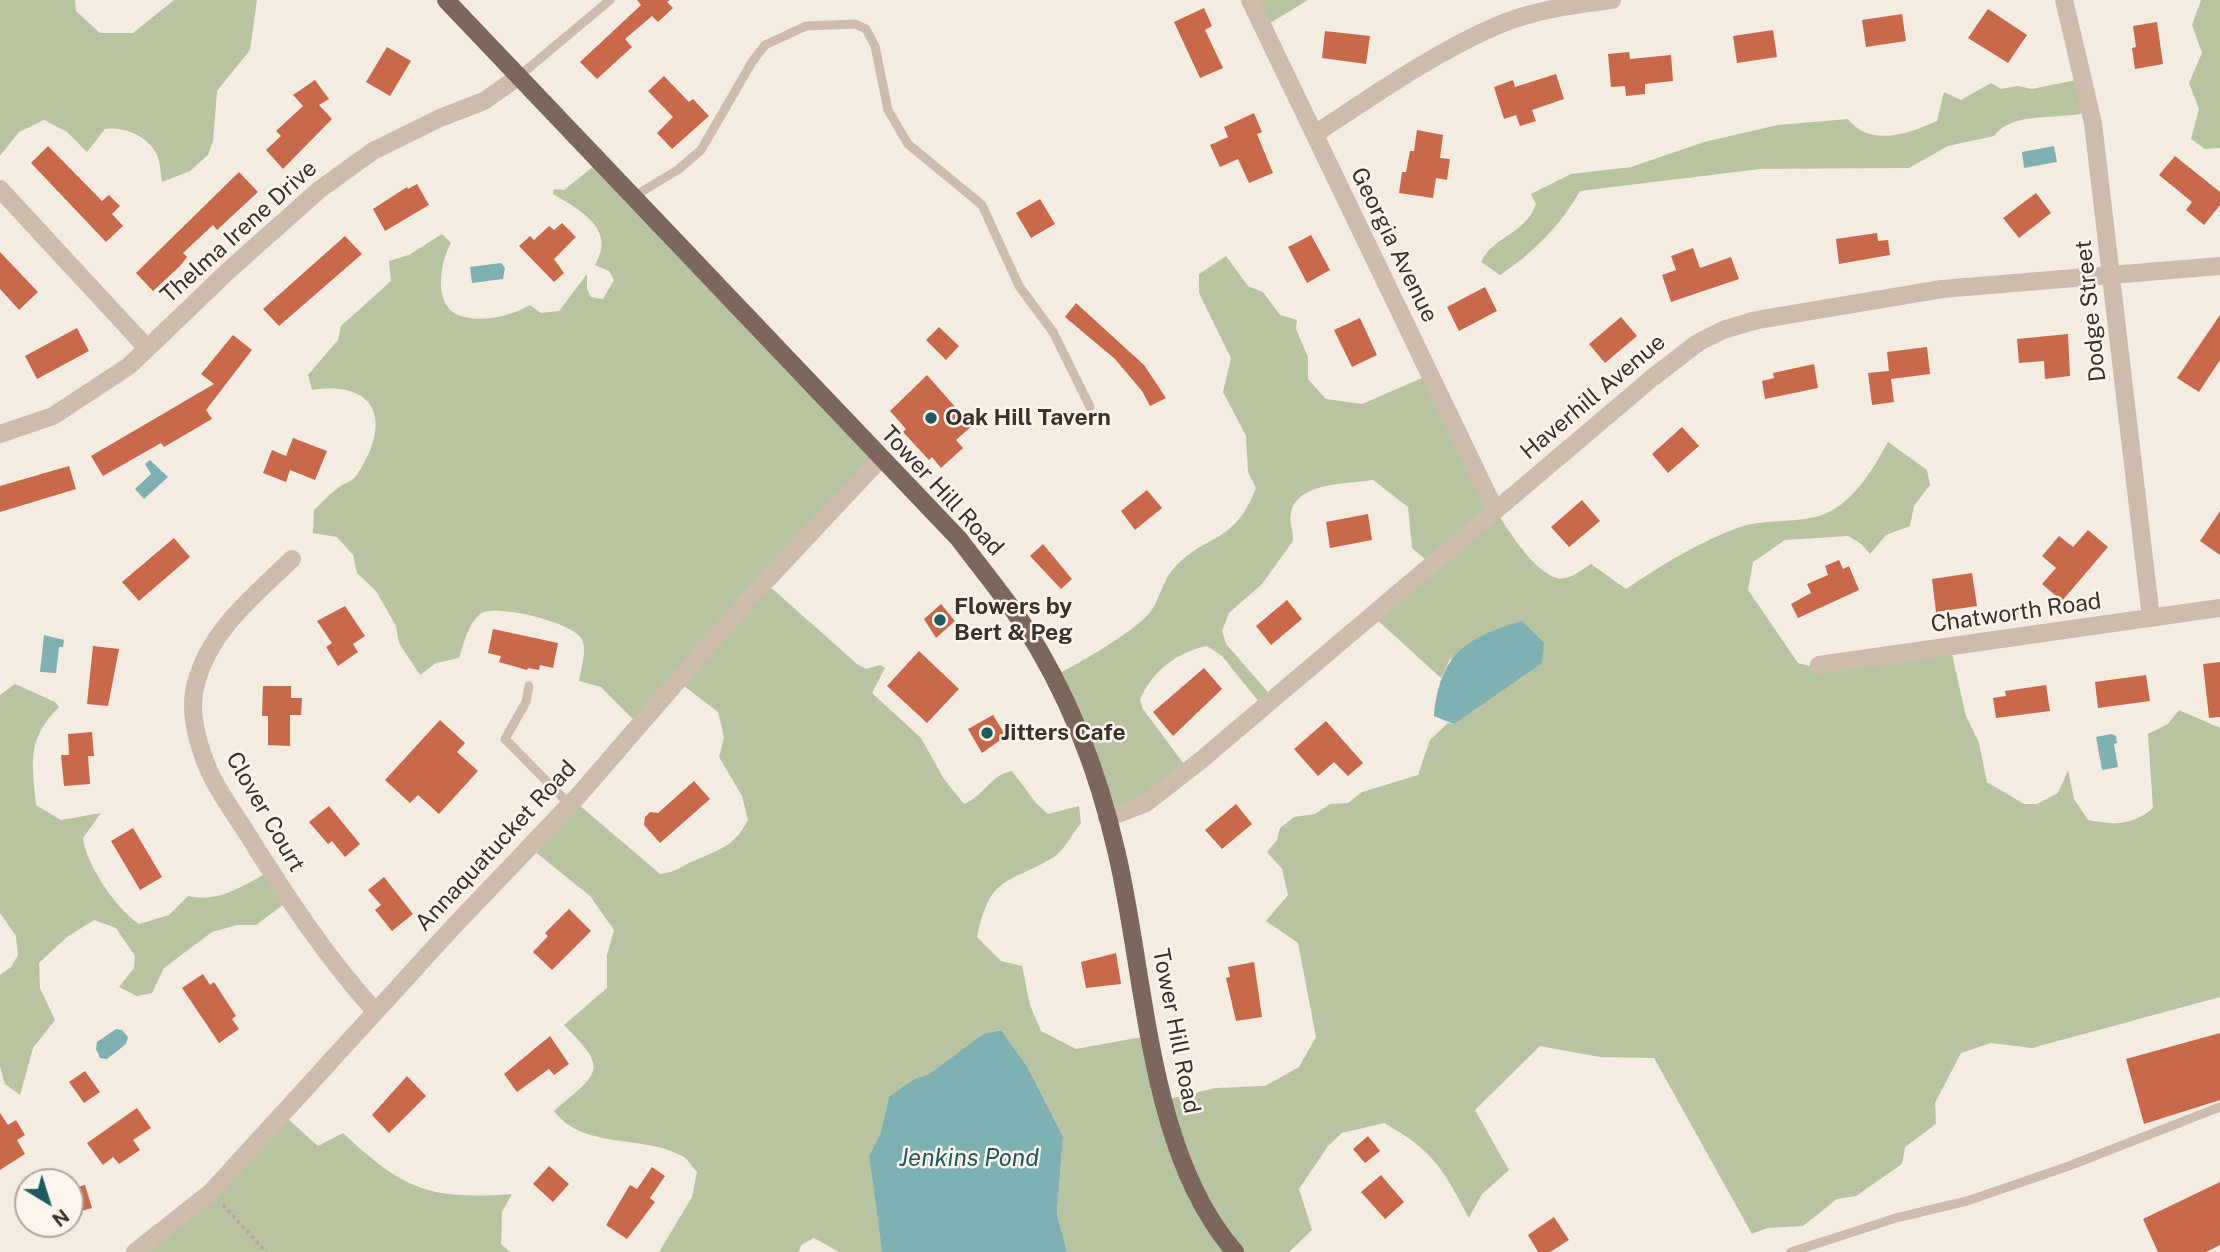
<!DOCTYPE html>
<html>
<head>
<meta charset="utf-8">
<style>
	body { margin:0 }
	#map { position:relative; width:2220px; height:1252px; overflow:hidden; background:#f4ebe1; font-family:"Public Sans",sans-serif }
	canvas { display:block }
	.north { position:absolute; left:14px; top:1168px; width:70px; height:70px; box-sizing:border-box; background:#fbf5ee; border:2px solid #aea6a0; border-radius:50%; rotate:142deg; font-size:19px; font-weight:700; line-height:28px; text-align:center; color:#3b302b }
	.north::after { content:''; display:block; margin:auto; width:24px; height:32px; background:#1f5a5e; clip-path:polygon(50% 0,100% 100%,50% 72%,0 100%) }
</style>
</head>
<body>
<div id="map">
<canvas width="2220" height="1252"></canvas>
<div class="north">N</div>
</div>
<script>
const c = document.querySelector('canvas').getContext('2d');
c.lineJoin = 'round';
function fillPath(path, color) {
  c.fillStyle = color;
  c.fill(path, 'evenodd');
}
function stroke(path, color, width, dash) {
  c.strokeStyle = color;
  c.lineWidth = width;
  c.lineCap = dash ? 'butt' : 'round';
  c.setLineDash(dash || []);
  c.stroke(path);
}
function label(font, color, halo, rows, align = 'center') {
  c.font = font + ' "Public Sans",sans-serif';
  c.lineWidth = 5;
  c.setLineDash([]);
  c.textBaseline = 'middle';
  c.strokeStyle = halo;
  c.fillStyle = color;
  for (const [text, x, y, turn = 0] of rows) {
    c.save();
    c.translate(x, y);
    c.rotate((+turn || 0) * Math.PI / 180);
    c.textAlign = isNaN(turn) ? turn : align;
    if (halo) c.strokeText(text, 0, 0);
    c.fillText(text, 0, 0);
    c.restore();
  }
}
fillPath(new Path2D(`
	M0,0H75L76,11L100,33H133L174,0H257L250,50L217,91L213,141L208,155L190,171L162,182C161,174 160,162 157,155C148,136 124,126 105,129L87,152L67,132L44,120L19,132L0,156Z
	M1255,0H1308L1267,25Z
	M2201,0H2220V148L2205,149L2191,139L2199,109L2189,83L2202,53L2192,25Z
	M2076,80L2084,113C2056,120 2013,111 1994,136L1948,146L1909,168L1760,169L1580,191C1561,225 1533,253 1500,275L1481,262C1493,236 1526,234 1536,204L1531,194L1571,174L1631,167L1704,142L1778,125L1848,119C1870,148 1910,133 1937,121L1944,92L1961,100L1991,83L2001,89L2018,86L2032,89Z
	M599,162L879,458L767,584L857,664L866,669L880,665L885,668L872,693L921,738L944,779L964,804C984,796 990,775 1012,771L1036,803L1048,814L1079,806L1081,823C1073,833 1064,850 1054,857C1005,886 991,874 977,937L1001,961L1022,966L1030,1005L1041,1031L1076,1049L1153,1035L1169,1099L1216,1088L1265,1086L1299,1067L1316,1037L1298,943L1266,921L1288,895L1282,869L1267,852L1277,840L1280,828L1294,817L1315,814L1330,804L1348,803L1362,792L1418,775L1430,740L1448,723L1454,724L1451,657L1441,678L1375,618L1432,565L1412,548L1408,507L1373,480C1347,484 1297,482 1291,513C1289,522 1294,532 1293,541L1262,584L1229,613L1222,631L1226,644L1275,700L1263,707L1222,656L1207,646C1177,652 1151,672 1140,700L1143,709L1189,771L1111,819L1054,676C1075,666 1139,629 1151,611C1161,597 1162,581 1174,568C1208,532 1234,545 1256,488L1248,472L1246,436L1223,392L1231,358L1199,293V274L1226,256L1248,286L1263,292L1280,315L1297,320L1296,329L1308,357V379L1326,399L1362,404L1429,375C1450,419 1511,565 1557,578C1569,581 1581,570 1591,564L1626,589C1662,565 1698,542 1740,527C1763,519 1791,523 1815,517C1850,509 1872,471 1888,442L1927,470L1930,485L1914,506L1910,526L1886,535L1870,554L1860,543L1848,536L1785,540L1753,562L1748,590L1798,663L1813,667L1951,650L1966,716L1979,743L1987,782L2024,804H2037L2058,793L2068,770L2074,799L2088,820C2114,825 2132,826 2153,808L2148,734L2168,724L2179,710L2220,728V997L2032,1048L1991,1043L1961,1053L1935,1103L1936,1124L1905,1147L1902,1164L1856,1196L1837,1199L1803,1226L1767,1228L1752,1234L1654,1058L1600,1057L1540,1046L1475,1110L1509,1170L1482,1194L1469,1218C1443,1169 1434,1151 1384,1123L1342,1133L1328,1146L1299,1189L1312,1230L1289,1252H1067L1057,1214L1063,1136L1027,1066L1001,1030L983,1034L929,1074L914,1079L889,1098L880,1135L869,1156L882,1252H839L814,1238L801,1245L799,1252H659L692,1197L697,1172C692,1167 688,1159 682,1156C642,1134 583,1150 554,1111C599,1072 610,1071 564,1025L607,988V955L614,930L590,896L534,851L578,804L660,874C676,873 682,865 696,860C721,849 734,846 748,820L742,796L719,757L724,737L718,712L680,683L638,724L601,687L579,681C581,668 588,649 581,638C571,622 495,603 480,614C468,624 464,643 459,658L436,663L420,675L399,643L396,626L376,591L357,573L353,555L337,537L313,533L314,510C322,503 329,494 338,488C344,483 352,482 356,476C391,426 381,380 312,390L308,375L338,340L341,326L391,281L389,261L409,255L442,234L451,243C440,262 432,307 461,316C483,323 511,316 530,305L541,313L559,311L587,274V289L591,297L603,299L614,280L609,271L595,265C617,229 580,210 553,194L554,189L564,190Z
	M15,684L55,702L59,707C26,740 32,763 36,805L61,820L101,813L83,838C86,864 116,909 139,924L169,915L188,896C220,903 242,886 270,871L287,902L256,925H237L212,932L164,968L152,993L137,996L119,987L134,968L135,956L116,928L94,920L67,937L39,963L40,988L55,1020L33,1048L20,1095L5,1084L0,1066V975L11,967L18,955L16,936L0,913V695Z
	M286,1117L318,1146L343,1133C404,1190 429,1200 512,1194L502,1212L501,1244L510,1252H137Z`), '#b8c4a0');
fillPath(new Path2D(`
	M2054,146L2057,162L2024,168L2022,152Z
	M501,263L505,268L503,279L472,283L470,267Z
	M150,460L168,477L144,499L135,489L151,474L145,464Z
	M1522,621L1544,643L1542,663L1454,724L1434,716C1440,654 1465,638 1522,621Z
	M44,635L64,640L63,647H59L56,673L40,672Z
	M2112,734L2116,736L2117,743L2114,744L2118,767L2102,770L2096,737Z
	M116,1029L122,1030L128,1037L126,1044L107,1059L100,1058L96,1049L97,1042Z
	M1001,1030L1027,1066L1063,1136L1057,1214L1067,1252H882L869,1156L880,1135L889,1097L914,1079L929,1074L983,1034Z`), '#7fb0b2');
fillPath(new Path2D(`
	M637,0H670L667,2L673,8L658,22L652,16L625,39L632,47L597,79L580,62L641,5Z
	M1204,8L1212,26L1205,30L1223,68L1200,78L1174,22Z
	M1988,9L2027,35L2008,63L1968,38Z
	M1902,14L1906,41L1866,47L1862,20Z
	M2157,22L2163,64L2135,69L2132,48L2136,47L2133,26Z
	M1773,30L1777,57L1737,63L1733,36Z
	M1325,31L1370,36L1366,64L1322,58Z
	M387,47L411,61L390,96L366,82Z
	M1629,52L1630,59L1671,55L1673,81L1645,84V94L1626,96L1625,86L1611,87L1608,54Z
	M1556,74L1564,99L1532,110L1536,121L1520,126L1516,115L1504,119L1494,87L1513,80L1515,87Z
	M664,76L689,102L693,99L709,116L672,149L657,133L673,117L648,91Z
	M315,80L329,99L319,105L332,119L283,169L266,150L281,136L276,131L303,106L293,95Z
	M1254,113L1262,132L1257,134L1273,173L1249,183L1238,159L1220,167L1210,145L1228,137L1224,127Z
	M1417,130L1443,135L1440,158L1450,159L1447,180L1436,178L1433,198L1399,193L1402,172H1406L1410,151H1414Z
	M48,146L102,201L109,195L120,206L112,214L123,226L106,242L31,163Z
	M2175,156L2220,192V205L2204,225L2186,210L2192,202L2159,175Z
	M239,172L258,192L217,230L213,225L183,253L187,257L180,266L153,291L136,273Z
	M417,184L429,205L385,231L373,209L407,187L408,189Z
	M2036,193L2051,213L2019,238L2003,218Z
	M1040,199L1055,224L1031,238L1016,213Z
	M562,223L576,237L554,259L564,273L554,282L519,246L530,236L534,240L549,226L554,230Z
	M1877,233L1878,241L1888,240L1890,255L1839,264L1836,239Z
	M1311,235L1330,270L1307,283L1288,247Z
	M345,236L362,254L279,326L263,309Z
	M1693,248L1700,268L1731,257L1739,279L1671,302L1662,275L1676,270L1671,256Z
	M0,252L38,292L19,310L0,289Z
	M1485,287L1497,311L1459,331L1447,307Z
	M1076,303L1144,365L1166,398L1150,406L1142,391L1115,359L1065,317Z
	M2220,315V360L2199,392L2177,378Z
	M1621,317L1637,336L1605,363L1589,344Z
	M1360,318L1377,355L1352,367L1334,330Z
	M939,327L959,346L946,360L926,340Z
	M77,328L89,351L37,379L25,356Z
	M2068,334L2070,376L2045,379L2044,361L2019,363L2017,339Z
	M233,335L252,350L206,410L212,419L164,447L161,443L103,476L91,456L214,384L201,374Z
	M1927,347L1930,374L1891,379L1894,402L1872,405L1868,373L1889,371L1887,352Z
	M1814,364L1818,388L1765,399L1762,381L1774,378L1773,373Z
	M927,375L972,426L956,440L963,448L941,468L932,457L929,460L903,432L906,429L890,411Z
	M1682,427L1699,446L1668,473L1652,454Z
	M293,438L327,451L315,480L290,470L286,482L263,473L272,450L286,456Z
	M69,466L76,489L0,512V486Z
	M1147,490L1162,508L1135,530L1121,511Z
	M1582,500L1600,521L1569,547L1551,527Z
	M2220,511V555L2200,541Z
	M1368,514L1372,540L1330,548L1326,522Z
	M2088,530L2108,547L2062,601L2042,584L2056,568L2042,556L2059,536L2073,547Z
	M174,538L190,557L139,601L122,582Z
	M1043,544L1072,579L1061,589L1030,556Z
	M1839,560L1843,569L1849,566L1859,590L1798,618L1791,604L1811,593L1807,584L1828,575L1825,566Z
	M1972,573L1977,606L1936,612L1932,579Z
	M1287,600L1302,619L1271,645L1256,626Z
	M941,604L955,621L936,638L924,619Z
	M345,606L365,636L353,644L358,652L338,666L326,647L332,643L317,621Z
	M493,629L558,643L553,668L540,665L539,670L528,668L527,670L499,662L501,656L488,653Z
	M93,646L119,649L108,706L87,704Z
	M919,651L959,689L927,723L887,686Z
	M2220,662V717L2209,718L2203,664Z
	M1204,668L1222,689L1173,736L1153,712Z
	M2146,675L2150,701L2098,708L2095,682Z
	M2046,685L2050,711L1996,718L1993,698L2006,696L2005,691Z
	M263,686H291V698H302L301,715H290V746L268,745V716H262Z
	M993,715L1006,736L982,753L968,729Z
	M440,720L465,743L457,752L478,771L439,814L418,795L410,803L385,780Z
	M1326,721L1363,763L1348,776L1334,762L1318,776L1294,749Z
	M92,732L94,756H88L90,784L64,786L61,755H69L68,734Z
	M694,781L710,799L660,843L644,825L645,817L650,812L658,813Z
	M1236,804L1252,824L1222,849L1205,830Z
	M329,806L360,844L345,857L332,841L328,844L309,822Z
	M133,828L162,877L140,890L111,841Z
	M384,877L413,914L392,931L375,910L381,905L368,890Z
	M569,909L591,931L552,970L533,952L548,936L545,933Z
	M1116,953L1121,984L1086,988L1081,962Z
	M1254,962L1262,1017L1236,1021L1226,978L1230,977L1228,967Z
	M203,974L210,985L214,982L236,1016L232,1019L239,1029L219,1043L182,988Z
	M2220,1033V1100L2144,1124L2126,1059Z
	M550,1036L569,1064L554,1075L549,1069L517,1092L504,1074Z
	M85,1071L100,1092L84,1103L69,1082Z
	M407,1076L426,1096L389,1133L372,1115Z
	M137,1108L151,1128L133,1140L140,1150L119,1164L113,1157L103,1165L87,1143Z
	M0,1113L8,1125L16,1120L25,1135L17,1140L25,1154L0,1170Z
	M1368,1136L1380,1151L1365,1163L1353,1149Z
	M549,1166L569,1184L553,1202L533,1184Z
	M652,1167L665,1176L650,1198L655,1202L627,1239L606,1225L630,1185L637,1189Z
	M1381,1175L1404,1202L1385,1219L1361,1192Z
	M2220,1182V1245L2206,1252H2158L2143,1219Z
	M85,1185L92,1208L70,1214V1189Z
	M1554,1217L1569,1240L1550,1252H1538L1528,1235Z`), '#c8694b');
stroke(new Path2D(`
	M223,1205L266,1252`), '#b9a596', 3.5, [3.5, 3.5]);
stroke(new Path2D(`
	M518,77L610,0
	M633,197L679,169L701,150L752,62L765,45L806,26L855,24L866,29L875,46L888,110L908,144L982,205L1019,286L1053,332L1090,407
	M529,686L526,702L505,739L570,805
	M1791,1252L1896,1218L1967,1201L2069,1166L2220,1107`), '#cdbbac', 9);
stroke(new Path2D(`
	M1250,0L1495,510
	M2064,0L2093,123L2151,618
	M1315,134C1373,96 1432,54 1496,26C1533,10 1573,5 1612,0
	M0,189L147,348
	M0,434L53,416L129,366L228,271L319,190L373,151L440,118L484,101L518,77
	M292,559C254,596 210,630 196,683C188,711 198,745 209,771C219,793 235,814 248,835C286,896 326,957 375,1011
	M1819,665L2220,608
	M1107,818L1146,803L1200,761L1652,378L1699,342L1723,330L1757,320L1942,289L2220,266`), '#cdbbac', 18);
stroke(new Path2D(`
	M135,1252L211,1192L454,926L578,796L744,604L880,459`), '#cdbbac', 18);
stroke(new Path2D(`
	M446,0L959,539C980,567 1003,595 1023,624C1068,693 1099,774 1117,854C1146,978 1148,1153 1235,1252`), '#7d675c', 18);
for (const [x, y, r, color] of [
	[931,418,7,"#1f5a5e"],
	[940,620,7,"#1f5a5e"],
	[987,733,7,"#1f5a5e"]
]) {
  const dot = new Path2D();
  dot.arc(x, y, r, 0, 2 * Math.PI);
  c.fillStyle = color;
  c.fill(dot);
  stroke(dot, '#fbf5ee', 2.5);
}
label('23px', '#3b302b', '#fbf5ee', [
	["Thelma Irene Drive",239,232,-42],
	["Georgia Avenue",1394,245,64],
	["Dodge Street",2091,311,-96],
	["Haverhill Avenue",1593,397,-40],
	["Tower Hill Road",942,491,47],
	["Chatworth Road",2016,613,-8],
	["Clover Court",265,812,60],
	["Annaquatucket Road",496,846,-47],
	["Tower Hill Road",1176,1031,79]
]);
label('bold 23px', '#3b302b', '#fbf5ee', [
	["Oak Hill Tavern",945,418],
	["Flowers by",954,607],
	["Bert & Peg",954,633],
	["Jitters Cafe",1001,733]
], 'left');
label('italic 24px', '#1f5a5e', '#fbf5ee', [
	["Jenkins Pond",969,1159]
]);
</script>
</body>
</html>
